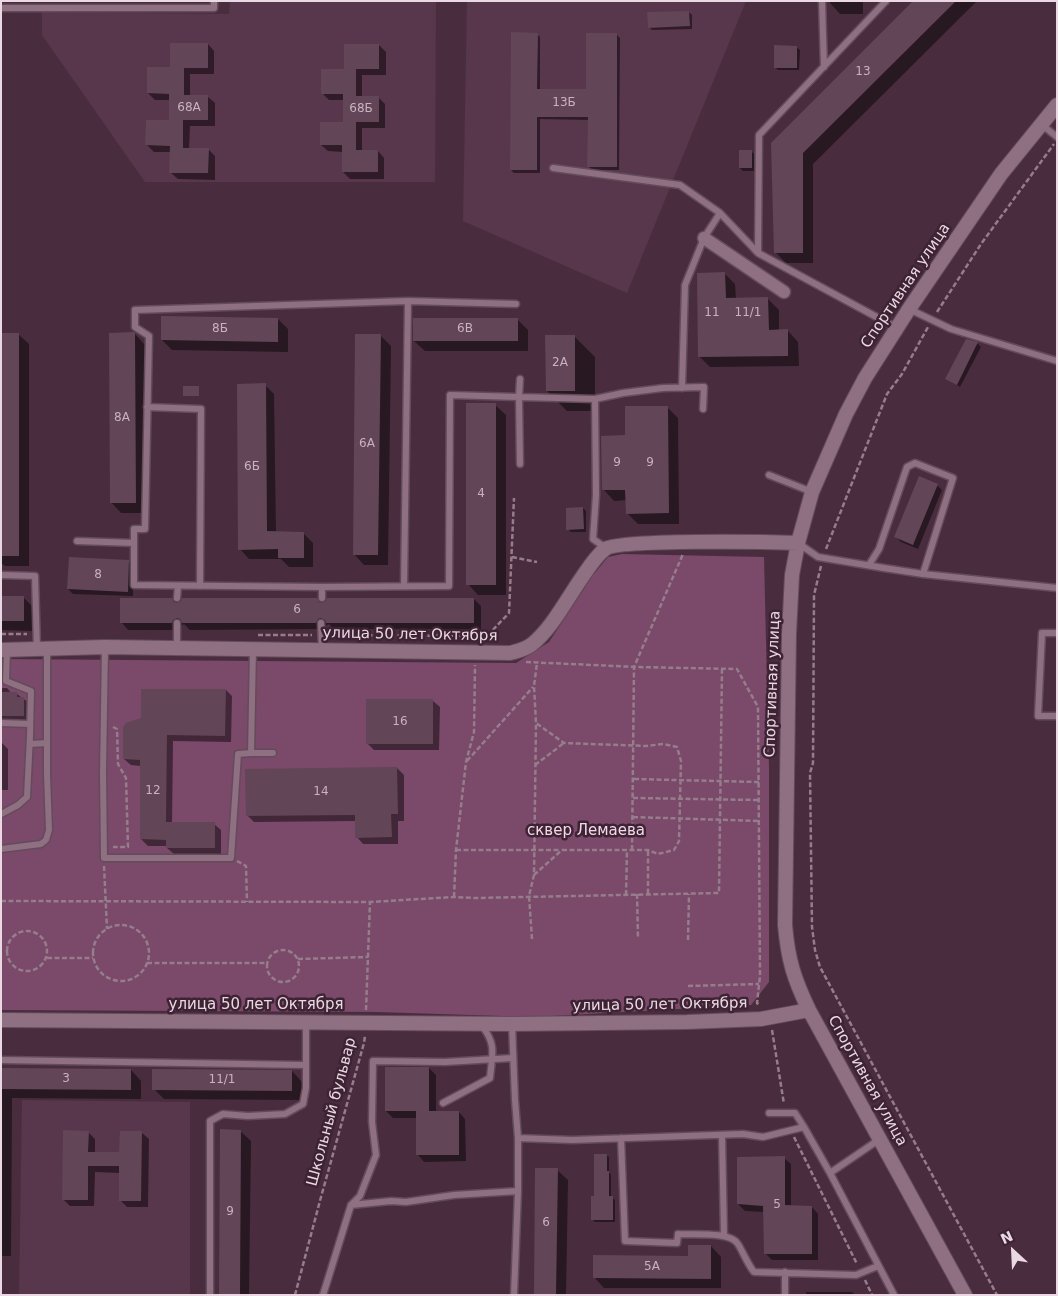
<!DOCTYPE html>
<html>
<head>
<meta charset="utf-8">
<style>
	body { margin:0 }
	#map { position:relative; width:1058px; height:1296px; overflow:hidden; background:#492d3f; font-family:"DejaVu Sans",sans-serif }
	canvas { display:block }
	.frame { position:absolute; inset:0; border:2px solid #ead8e2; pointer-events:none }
	.north { position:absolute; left:988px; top:1226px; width:50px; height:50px; -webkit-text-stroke:4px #3e2334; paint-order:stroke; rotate:335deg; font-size:14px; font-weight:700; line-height:20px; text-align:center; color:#ead8e2 }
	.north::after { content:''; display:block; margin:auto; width:18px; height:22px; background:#ead8e2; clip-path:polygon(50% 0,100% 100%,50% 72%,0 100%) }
</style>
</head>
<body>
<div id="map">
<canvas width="1058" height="1296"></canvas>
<div class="frame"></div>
<div class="north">N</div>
</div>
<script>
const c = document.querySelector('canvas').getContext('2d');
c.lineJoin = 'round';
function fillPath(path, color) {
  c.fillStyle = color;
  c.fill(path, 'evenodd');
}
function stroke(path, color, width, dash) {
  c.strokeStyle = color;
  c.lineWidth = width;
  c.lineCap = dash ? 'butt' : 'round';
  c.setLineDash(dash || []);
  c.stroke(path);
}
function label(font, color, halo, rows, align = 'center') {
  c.font = font + ' "DejaVu Sans",sans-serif';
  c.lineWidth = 5;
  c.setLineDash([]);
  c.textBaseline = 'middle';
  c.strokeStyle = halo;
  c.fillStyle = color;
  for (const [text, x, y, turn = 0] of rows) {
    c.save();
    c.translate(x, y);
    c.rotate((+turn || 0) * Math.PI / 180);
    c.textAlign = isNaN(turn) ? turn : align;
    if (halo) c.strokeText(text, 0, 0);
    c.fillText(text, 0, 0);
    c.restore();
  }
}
fillPath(new Path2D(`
	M230,1H436L435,182H145L42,35V12L229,14Z
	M467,1H746L627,293L463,221Z
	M22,1100L190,1102V1295H19Z`), '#58364c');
fillPath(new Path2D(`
	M622,554L764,557L769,768V982L751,1005L533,1017L377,1012L1,1010V659L516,663L549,642L593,575L608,557Z`), '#7b4969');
fillPath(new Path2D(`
	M830,1H863V14H840L830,3Z
	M914,1H977L813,164V263H786L775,252L773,144Z
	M689,12L692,15V29L652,30L649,27Z
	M537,34L540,37V90H587L617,35L620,38L619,170H592L589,167V120L540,119V173H514L511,170Z
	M208,44L214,51V74H190V96L208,97L215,103V126H190L189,149H208L215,156V180L178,179L171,173V152H154L147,145L170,121L171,100H155L148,93L171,68Z
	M379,45L386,52V75H362V97H378L385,104V128H362V151H378L384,158V179H350L343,172V152L328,151L321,145L344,123V100H329L322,93L345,70Z
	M796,47L800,50L799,70H778L775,67Z
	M751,151L754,154V171H743L740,168Z
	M724,273L735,284L736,299H768L779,310V331H788L798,342L799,366L710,367L699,356Z
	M278,319L288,329V352L172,350L162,340Z
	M517,319L528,330V351H425L414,341Z
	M1,334H18L29,344V566H5L1,563Z
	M135,334L145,345L146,513H121L111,502Z
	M380,335L391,346L388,565H364L354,554Z
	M574,336L595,357V411H567L547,391Z
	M966,340L978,344L981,347L960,387L947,378Z
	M265,385L274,394L276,533H303L313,543V567H289L281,559H249L240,549Z
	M495,405L506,415V595H478L468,584Z
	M667,407L678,418L679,524H638L627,513V500L614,501L604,490L627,436Z
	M937,485L942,490L918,549L901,542L896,537Z
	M583,508L586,511V532H571L568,529Z
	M128,561L133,566V596L73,594L68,589Z
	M1,597H23L34,608V631L1,630Z
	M172,599L176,604L316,599L321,604L474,599L481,606V629H334L329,624L325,626L323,629L190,630L184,624L179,627V630H128L122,623Z
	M1,688H7L12,694H17L29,703V721H1Z
	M226,690L232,696L231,742L173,741L172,824H214L221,830V854H174L167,848V846H148L141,839V766L131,765L124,759Z
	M433,701L440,707L439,750H374L367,743Z
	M1,742L8,749V790H1Z
	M397,768L404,775V821H398V844H363L357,837L356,821L254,822L247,815Z
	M429,1068L436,1075V1112H459L465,1119L466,1161L424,1162L418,1155V1118H393L386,1111Z
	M1,1069L131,1070L141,1081V1099L12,1098L11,1256H1Z
	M292,1071L302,1082V1100L164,1099L154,1089Z
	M240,1131L251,1141L249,1295H220Z
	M88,1132L95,1139V1153H121L142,1133L149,1139L148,1207H127L120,1200V1173L95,1172L94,1206H70L63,1199Z
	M606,1155L609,1157V1172L611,1175V1197L615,1200V1222H595L592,1219L595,1197Z
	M784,1158L791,1164V1206L812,1207L818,1214V1260H772L765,1253V1212L745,1211L738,1204Z
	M557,1170L568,1180L566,1295H535Z
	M711,1246L721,1257V1288H604L594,1277L689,1257Z
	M806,1292H852L855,1295H806Z`), '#0007');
fillPath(new Path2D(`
	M913,1H956L803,153V253H774L771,143Z
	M689,11L690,26L648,28L647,12Z
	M511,32L538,33L537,89H586V33H617V167H587L588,117H537V170H510Z
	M170,43H208V68H184V95H208V120H183V148H209L208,173H169L170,146L145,145L146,120H169V94L147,93V67H170Z
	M344,44H379V69H356V96H379V122H356V150H378V172H342V145H320V122H343V94H321V69H344Z
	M774,45L797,46V68H774Z
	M739,150H752V168H739Z
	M725,272L726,298L768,297L769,330L788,329V356L698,357L697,273Z
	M161,316L278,318V342L161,340Z
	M413,318H518V341H413Z
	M134,332L135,333L136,503H110L109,333Z
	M1,333H19V556H1Z
	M355,334H381L378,555H353Z
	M545,335H575V391H546Z
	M966,339L978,342L957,385L945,379Z
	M266,383L267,531L304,532V558H278V549L238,550L237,384Z
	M183,386H199V396H183Z
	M466,403H496V585H466Z
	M625,406H668L669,513L626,514L625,490H602L601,436L625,435Z
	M919,476L938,484L913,545L894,537Z
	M583,507L584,529L566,530V508Z
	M69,557L129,560L128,592L67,589Z
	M1,596H24V621H1Z
	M120,598H172L174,602L177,603L181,601L182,598H317L319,602L322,603L326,601L327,598H474V623H326L325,620L321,618L318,619L316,623H182L180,619L177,618L173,620L172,623H120Z
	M141,689H226L225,736L167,735L166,822H215V848H166V840L140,839V760L123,759V727L126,723L141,718Z
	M1,692H17V697H24V716H1Z
	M366,699H433V744H366Z
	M397,767L398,814H391L392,837L355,838V815L246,816L245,769Z
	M385,1067H429V1111H459V1155H416V1111H385Z
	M1,1068L131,1069V1090L1,1089Z
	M152,1069L292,1070V1091L152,1090Z
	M220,1129L241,1130L240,1295H219Z
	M63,1130L89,1131L88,1152H119L120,1131H142L141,1201H119V1166H88V1200H62Z
	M594,1154H607V1171H609V1196H613V1220H591V1196H594Z
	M785,1156V1205L812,1206V1254H764L763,1206L737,1204V1157Z
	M535,1168H558L556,1295H534Z
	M688,1245H711V1279L593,1278V1255L688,1256Z`), '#624557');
const service = new Path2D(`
	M822,1L824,67
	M886,1L759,135L758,253L897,328
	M1,8H214V1
	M1041,124L1057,137
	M553,168L680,185L720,213L758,253
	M516,304L408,301L135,310V327L149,336L145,529H134V585L322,587L449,586L450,395L519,397L520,464
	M909,309L951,329L1057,361
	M520,379L519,397L595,399
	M682,388L685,285L704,238L720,213
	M147,407L201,409L200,586
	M769,475L812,492
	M77,541L134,543
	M798,543L818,557L884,568L923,574L1057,588
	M606,548L593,539L596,495L595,399L623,393L663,388L704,387L703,409
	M869,565L879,549L907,467L915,463L953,478L923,574
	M1,575L35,576L37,649
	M404,586L408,301
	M322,587V598
	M177,598L178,586
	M321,623L322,649
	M1057,633H1042L1038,716H1057
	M105,647L103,772L104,858H231L238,754L251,753
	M177,648V623
	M253,650L251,753H273
	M1,723L30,724
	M30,744L47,743
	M1,814L18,805L27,797L30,736L31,691L6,681L7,650
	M1,849L41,844L46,840L49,830L47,775V649
	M512,1024L515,1100L518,1138L572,1140L743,1134L763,1137L804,1127L830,1173L894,1295
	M1,1060L305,1065
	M443,1103L490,1078C492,1055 497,1045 482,1026
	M769,1113H795L804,1127
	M722,1135L724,1235
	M621,1138L625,1241L677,1243L678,1234C693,1235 730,1231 738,1244C744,1254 747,1263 754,1272L856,1275L878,1266
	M830,1173L880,1139
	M351,1205L360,1196L376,1155L372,1122L373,1061L445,1062L513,1058
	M785,1272V1295
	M210,1295V1121L223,1114L248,1116L285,1114L303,1104L306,1088V1022
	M323,1295L351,1205L391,1201L406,1202L454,1195L518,1191
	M514,1295L518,1191V1138`);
const minor = new Path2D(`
	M704,238L784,292`);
const tertiary = new Path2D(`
	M1,650L105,647L510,653C517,651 524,650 531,645C552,629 568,597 583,576C589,567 596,556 605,549C619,539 771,542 798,543
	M1,1020L512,1024L687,1022L761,1019L809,1010
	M965,1295L809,1010C794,979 788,960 785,925L789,634L792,575L798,543L812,492L846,414L865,378L909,309L1001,174L1057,105`);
stroke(service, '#634c5a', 9);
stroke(minor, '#634c5a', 15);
stroke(tertiary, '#634c5a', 16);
stroke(new Path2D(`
	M937,312L981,244L1054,144
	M826,549L887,394L902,374L928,327
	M512,557L537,562
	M821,566L814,595L813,763L810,773L812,927L815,950L820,967L997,1295
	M1,634H27
	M258,635H312
	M330,635L481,636L488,635L509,613L514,498
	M526,662L637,667L737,669L758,707L760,976L757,1003L760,1006
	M113,727L117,729L118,764L126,778L128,847H113
	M467,761L533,687
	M535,765L564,743
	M634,779L759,782
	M633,798L759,800
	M633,817L759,821
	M456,850H561
	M632,850L634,667L683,554
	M648,851V894
	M237,861L246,866L247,902
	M104,866L107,929
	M534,875L562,850H648L658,854L674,850L679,841L681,761L677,747L663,744L646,746L564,743L536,723
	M637,894L638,939
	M626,895L627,850
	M454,897L456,850L466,762L474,732L475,665
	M1,901L370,902L454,897L475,898L719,893L722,669
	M93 953a28 28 0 1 1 56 0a28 28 0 1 1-56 0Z
	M7 951a20 20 0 1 1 40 0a20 20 0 1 1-40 0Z
	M532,939L529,896L534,875L536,723L534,686L537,663
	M688,940L689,894
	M267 966a16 16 0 1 1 32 0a16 16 0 1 1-32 0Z
	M47,958H93
	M298,959L368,957
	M147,963H267
	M688,986L759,984
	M366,1010L370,902
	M772,1030L784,1104
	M794,1137L857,1264
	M865,1280L872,1295
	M295,1295L321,1197L364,1043L365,1036`), '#957d8c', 2.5, [5, 2.5]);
stroke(service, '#8f6f82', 6);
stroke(minor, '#8f6f82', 12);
stroke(tertiary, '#8f6f82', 14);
label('12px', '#c8b3bf', null, [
	["13",863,72],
	["13Б",564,103],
	["68А",189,108],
	["68Б",361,109],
	["11",712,313],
	["11/1",748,313],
	["8Б",220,329],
	["6В",465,329],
	["2А",560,363],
	["8А",122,418],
	["6А",367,444],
	["9",617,463],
	["9",650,463],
	["6Б",252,467],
	["4",481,494],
	["8",98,575],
	["6",297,610],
	["16",400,722],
	["12",153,791],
	["14",321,792],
	["3",66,1079],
	["11/1",222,1080],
	["5",777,1205],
	["9",230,1212],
	["6",546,1223],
	["5А",652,1267]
]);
label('15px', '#ead8e2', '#3e2334', [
	["Спортивная улица",906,286,-56],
	["улица 50 лет Октября",410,635,1],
	["Спортивная улица",773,684,-88],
	["улица 50 лет Октября",256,1005],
	["улица 50 лет Октября",660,1005,-1],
	["Спортивная улица",867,1081,61],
	["Школьный бульвар",332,1112,-75]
]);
label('15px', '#f1d9e7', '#3e2334', [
	["сквер Лемаева",586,831]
]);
</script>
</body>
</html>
